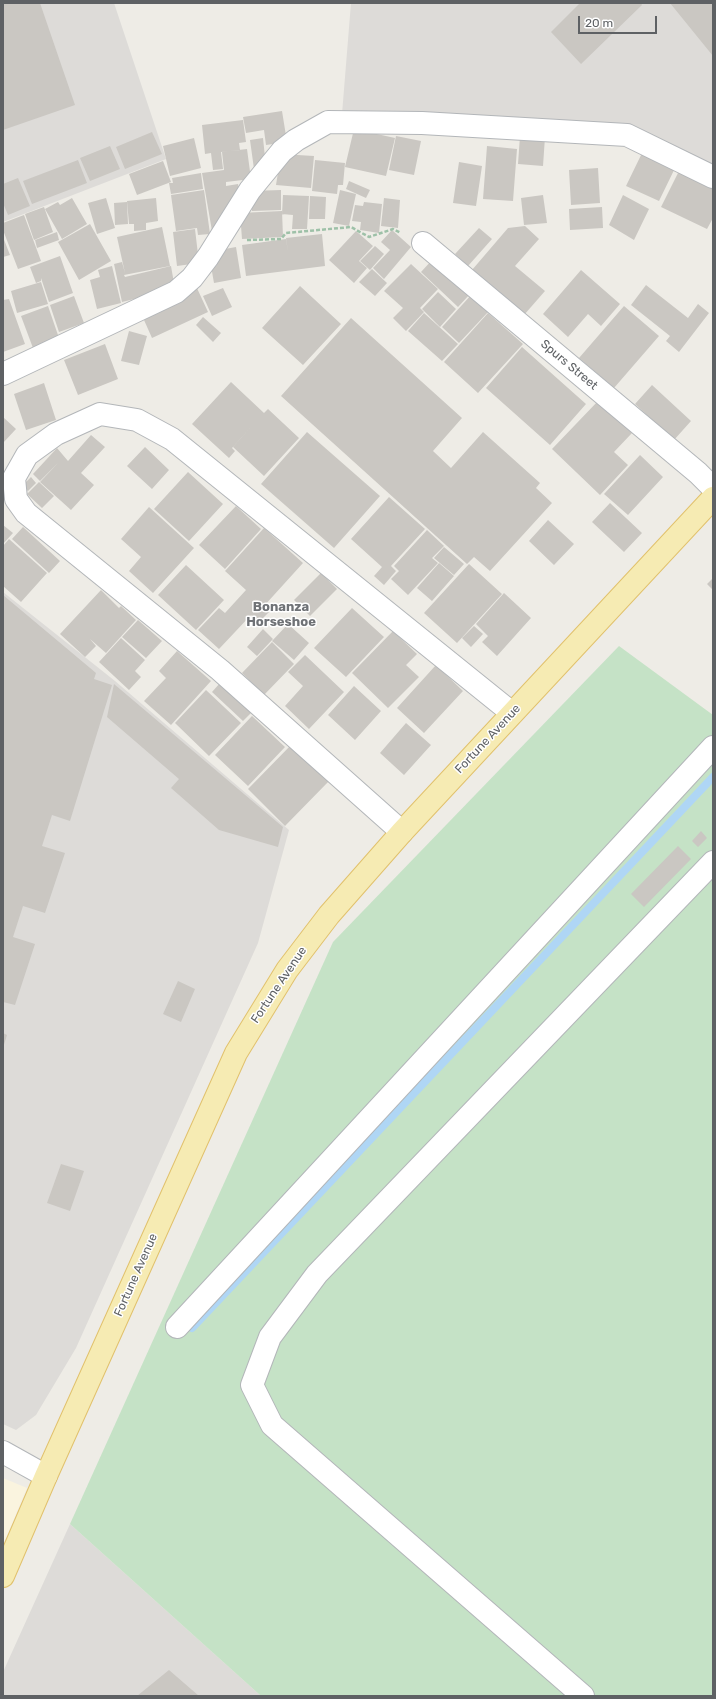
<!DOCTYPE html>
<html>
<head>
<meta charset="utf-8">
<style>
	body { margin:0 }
	#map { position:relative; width:716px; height:1699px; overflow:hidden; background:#eeece6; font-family:Rubik,sans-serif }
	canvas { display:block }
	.frame { position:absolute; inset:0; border:4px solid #5e6164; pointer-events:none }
	.scale { position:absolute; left:578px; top:16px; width:79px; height:18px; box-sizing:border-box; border:2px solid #5e6164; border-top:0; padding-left:5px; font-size:12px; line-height:14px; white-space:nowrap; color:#5e6164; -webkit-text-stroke:3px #fff; paint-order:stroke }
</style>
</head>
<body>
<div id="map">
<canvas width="716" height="1699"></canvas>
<div class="frame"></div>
<div class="scale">20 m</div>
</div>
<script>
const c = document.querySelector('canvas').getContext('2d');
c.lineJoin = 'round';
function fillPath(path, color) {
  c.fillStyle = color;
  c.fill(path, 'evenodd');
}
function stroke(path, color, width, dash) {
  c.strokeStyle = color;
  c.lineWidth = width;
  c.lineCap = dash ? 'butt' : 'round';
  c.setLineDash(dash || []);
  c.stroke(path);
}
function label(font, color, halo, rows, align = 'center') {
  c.font = font + ' Rubik,sans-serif';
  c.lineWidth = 3;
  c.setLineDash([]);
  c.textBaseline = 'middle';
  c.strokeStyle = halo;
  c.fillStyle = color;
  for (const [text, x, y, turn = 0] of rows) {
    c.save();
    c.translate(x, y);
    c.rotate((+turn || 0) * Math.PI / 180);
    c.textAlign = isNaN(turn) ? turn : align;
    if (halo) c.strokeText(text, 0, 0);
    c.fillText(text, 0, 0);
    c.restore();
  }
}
fillPath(new Path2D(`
	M3,1478L27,1488L3,1545Z`), '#faf4df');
fillPath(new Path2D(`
	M3,3H114L166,159L3,222Z
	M351,3H713V168L637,129L342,114Z
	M3,592L115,681L289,830L258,943L76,1348L36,1415L16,1430L3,1424Z
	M70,1524L261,1696H3V1672Z`), '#dddbd8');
fillPath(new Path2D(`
	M619,646L713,715V1696H261L70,1524L333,942Z`), '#c5e2c6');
stroke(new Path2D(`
	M192,1328L713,777`), '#afd6f5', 8);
fillPath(new Path2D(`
	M3,3H40L75,105L3,130Z
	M580,3H641L642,5L581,64L551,32Z
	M670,3H713V56Z
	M282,111L287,142L266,145L264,130L246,133L243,117Z
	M243,120L246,142L239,143L240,150L221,152L223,169L213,170L211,153L205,154L202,125Z
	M354,129L395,138L386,176L345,167Z
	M152,132L162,154L125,169L116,147Z
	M396,136L421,141L414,175L389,170Z
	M520,136L545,137L543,166L518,164Z
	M194,138L201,168L170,176L163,146Z
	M263,138L266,167L254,169L250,140Z
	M110,146L120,169L90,181L80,158Z
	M487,146L517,149L513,201L483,199Z
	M247,149L251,179L226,182V186L238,184L241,200L212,231L202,173L224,170L222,152Z
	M643,151L676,166L659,201L626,186Z
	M281,154L314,156L311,188L276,185Z
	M78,160L87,183L32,204L23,181Z
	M315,160L345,163L343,185H338L337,194L312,191Z
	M163,161L171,182L137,195L129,174Z
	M459,162L482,166L476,206L453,203Z
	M598,168L600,203L571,205L569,170Z
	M679,171L713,188V218L707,229L661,207Z
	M201,173L203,189L171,194L169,183H173L172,178Z
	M18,178L30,206L8,215L3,203V184Z
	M349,181L370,190L366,198L346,189Z
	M204,190L210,234L198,235L197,228L176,231L171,195Z
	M281,190V210L252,211L251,191Z
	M340,190L356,194L349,226L333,223Z
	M283,195L309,196L307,229H292L293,215L282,214Z
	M543,195L547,223L524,225L521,198Z
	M623,195L649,209L634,240L609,225Z
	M310,196L326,197L325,219H309Z
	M72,198L87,224L62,239L45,209L58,202L60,205Z
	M106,198L115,228L97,234L88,203Z
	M156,198L158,221L146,223V230L134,231V224H129L127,201Z
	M384,198L400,200L398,228L381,226Z
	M127,202L128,224L115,225L114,203Z
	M364,202L382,204L379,233L360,230L361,222L352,221L355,205L363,206Z
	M44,207L53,232L34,240L25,214Z
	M602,207L603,228L570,230L569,209Z
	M282,211L283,237L242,239L240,213Z
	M24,215L41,261L18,269L3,230V223Z
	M90,224L111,261L79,280L58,242Z
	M525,226L539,239L515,266L545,291L524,315L472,270L508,228Z
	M162,227L170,266L124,275L125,277L171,266L175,289L122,302L114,264L122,262L125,273L117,237Z
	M479,228L492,239L468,266L455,254Z
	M195,229L199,263L177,266L173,232Z
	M392,230L411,247L384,279L373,268L390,250L381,242Z
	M356,231L373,246L359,261L367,268L354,283L329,260Z
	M57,232L59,240L37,248L35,240Z
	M322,234L325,266L246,276L242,245L286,239L288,252L286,238Z
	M3,237L10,255L3,257Z
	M375,246L384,254L370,270L360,261Z
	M236,247L241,278L214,283L211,266L217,265L214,251Z
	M60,256L73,293L49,302L41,278V281L36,283L30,267Z
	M433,259L470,294L458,307L421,272Z
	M411,264L438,289L420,308L424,312L406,331L393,318L403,308L384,291Z
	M112,266L121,303L97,309L90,280L100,277L98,270Z
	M372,269L387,283L375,296L359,282Z
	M581,270L620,304L601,326L588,314L568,337L543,314Z
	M41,282L48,304L17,313L11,291Z
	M646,285L688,318L698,304L709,313L679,352L666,341L670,336L631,305Z
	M196,286L208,312L152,338L140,311Z
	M300,286L341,324L303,365L262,328Z
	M223,288L232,307L212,316L203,296Z
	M438,292L456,309L440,327L422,309Z
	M472,294L489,311L459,343L442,327Z
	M74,296L84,323L59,332L50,305Z
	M9,299L25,344L3,352V300Z
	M48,306L59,338L33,348L21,316Z
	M624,306L659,336L614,388L579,358Z
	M424,313L458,344L442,361L408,331Z
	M488,313L523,344L478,393L444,362Z
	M203,317L221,333L213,342L196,325Z
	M351,318L462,418L433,451L451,468L483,432L540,483L536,488L552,503L490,571L474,557L467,564L281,396Z
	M129,331L147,336L139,365L121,361Z
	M105,344L118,379L78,395L64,360Z
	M522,347L586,404L550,445L486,388Z
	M231,382L264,413L268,409L299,438L264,476L233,447L258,419L232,448L235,451L229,458L192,424Z
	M44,383L56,420L26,430L14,394Z
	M652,385L691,421L674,440L635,404Z
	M598,401L632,433L614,452L628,465L600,495L552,449Z
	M3,417L16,429L3,443Z
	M307,432L380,496L334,548L261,484Z
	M91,435L105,447L81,473L94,485L71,510L40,482L58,463L40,481L33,474L57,448L68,461Z
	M145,447L169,470L152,489L127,466Z
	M640,455L663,477L628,515L604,494Z
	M188,472L223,504L189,541L154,509Z
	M31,477L36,483L28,491L22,486Z
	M39,482L54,496L42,508L27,494Z
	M389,497L425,529L391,566L396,571L384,585L374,576L382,567L351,539Z
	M610,503L642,533L624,552L592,522Z
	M236,506L261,529L225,569L199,545Z
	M149,507L194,548L153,593L129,571L141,557L121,539Z
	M548,520L574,544L554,565L529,541Z
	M3,525L13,533L3,544Z
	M23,527L60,561L49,573L12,539Z
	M264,528L303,563L264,606L255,599L269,612L259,622L251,615L219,649L198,630L219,608L225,613L246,590L225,571Z
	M427,530L444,546L432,558L438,563L408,595L391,579L399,571L394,566Z
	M9,539L47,573L21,602L3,586V546Z
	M444,547L464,564L454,575L434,558Z
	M439,563L454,576L432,601L417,588Z
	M469,564L502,594L457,643L424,613Z
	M186,565L224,600L196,630L158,595Z
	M321,573L337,589L310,616L294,600Z
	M713,578V590L707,584Z
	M101,590L119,608L121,606L136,620L106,653L90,639L96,646L85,657L60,634Z
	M504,593L531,618L497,656L482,642L488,636L476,624Z
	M3,595L96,673L94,679L112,685L70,821L52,815L42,846L65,853L45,913L23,906L13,937L35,944L15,1005L3,1002Z
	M352,608L384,637L346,677L314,648Z
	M138,620L162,641L146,658L122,637Z
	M288,624L309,643L294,660L272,641Z
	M474,626L483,634L471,647L462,638Z
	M263,629L273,639L257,656L247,647Z
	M393,631L417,654L406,665L419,677L388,708L352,673Z
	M121,638L145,660L135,671L141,677L129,690L99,662Z
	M272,642L294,664L264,695L242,673Z
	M177,651L211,681L171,725L144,701L166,678L159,671Z
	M305,655L344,692L309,729L285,706L303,686L288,672Z
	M436,665L463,691L424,733L397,708Z
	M220,683L251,713L243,721L212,692Z
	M114,684L283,827L278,847L219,830L171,788L179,779L107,717Z
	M354,686L381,711L355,740L328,715Z
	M206,690L241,723L209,756L175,723Z
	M252,716L285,747L248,786L215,755Z
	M406,723L431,745L404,775L380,753Z
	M291,745L329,781L285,826L248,789Z
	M701,831L707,838L698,847L692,841Z
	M678,846L691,859L644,907L631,894Z
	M178,981L195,989L181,1022L163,1014Z
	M3,1033L7,1035L3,1048Z
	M61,1164L84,1171L70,1211L47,1203Z
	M169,1670L199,1696H137Z`), '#cac7c2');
const minor = new Path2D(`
	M423,243L698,473L713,488
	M3,374L176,292L192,278L208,257L250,190L282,151L296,140L328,122L422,123L627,135L713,177
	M402,832L220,670L26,513L16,499L14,478L27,455L56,434L100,414L137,420L172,439L512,713
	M177,1327L713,747
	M3,1452L46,1476
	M583,1696L272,1425L252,1385L270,1337L317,1274L713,862`);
const major = new Path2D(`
	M3,1576L46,1476L236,1053L287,970L329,915L402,832L713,498`);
stroke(minor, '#b3b6b9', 24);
stroke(major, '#e1c16c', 24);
stroke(new Path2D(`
	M247,240L281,239L286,233L351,227L369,237L393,229L401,233`), '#9ec1a8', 2.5, [4, 2]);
stroke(minor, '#fff', 22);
stroke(major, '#f6ebb3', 22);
label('12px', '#5e6164', '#fff', [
	["Spurs Street",569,365,40],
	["Fortune Avenue",488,739,-47],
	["Fortune Avenue",279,985,-56],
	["Fortune Avenue",136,1275,-66]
]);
label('bold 13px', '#6f7276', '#fff', [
	["Bonanza",281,607],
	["Horseshoe",281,622]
]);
</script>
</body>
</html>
